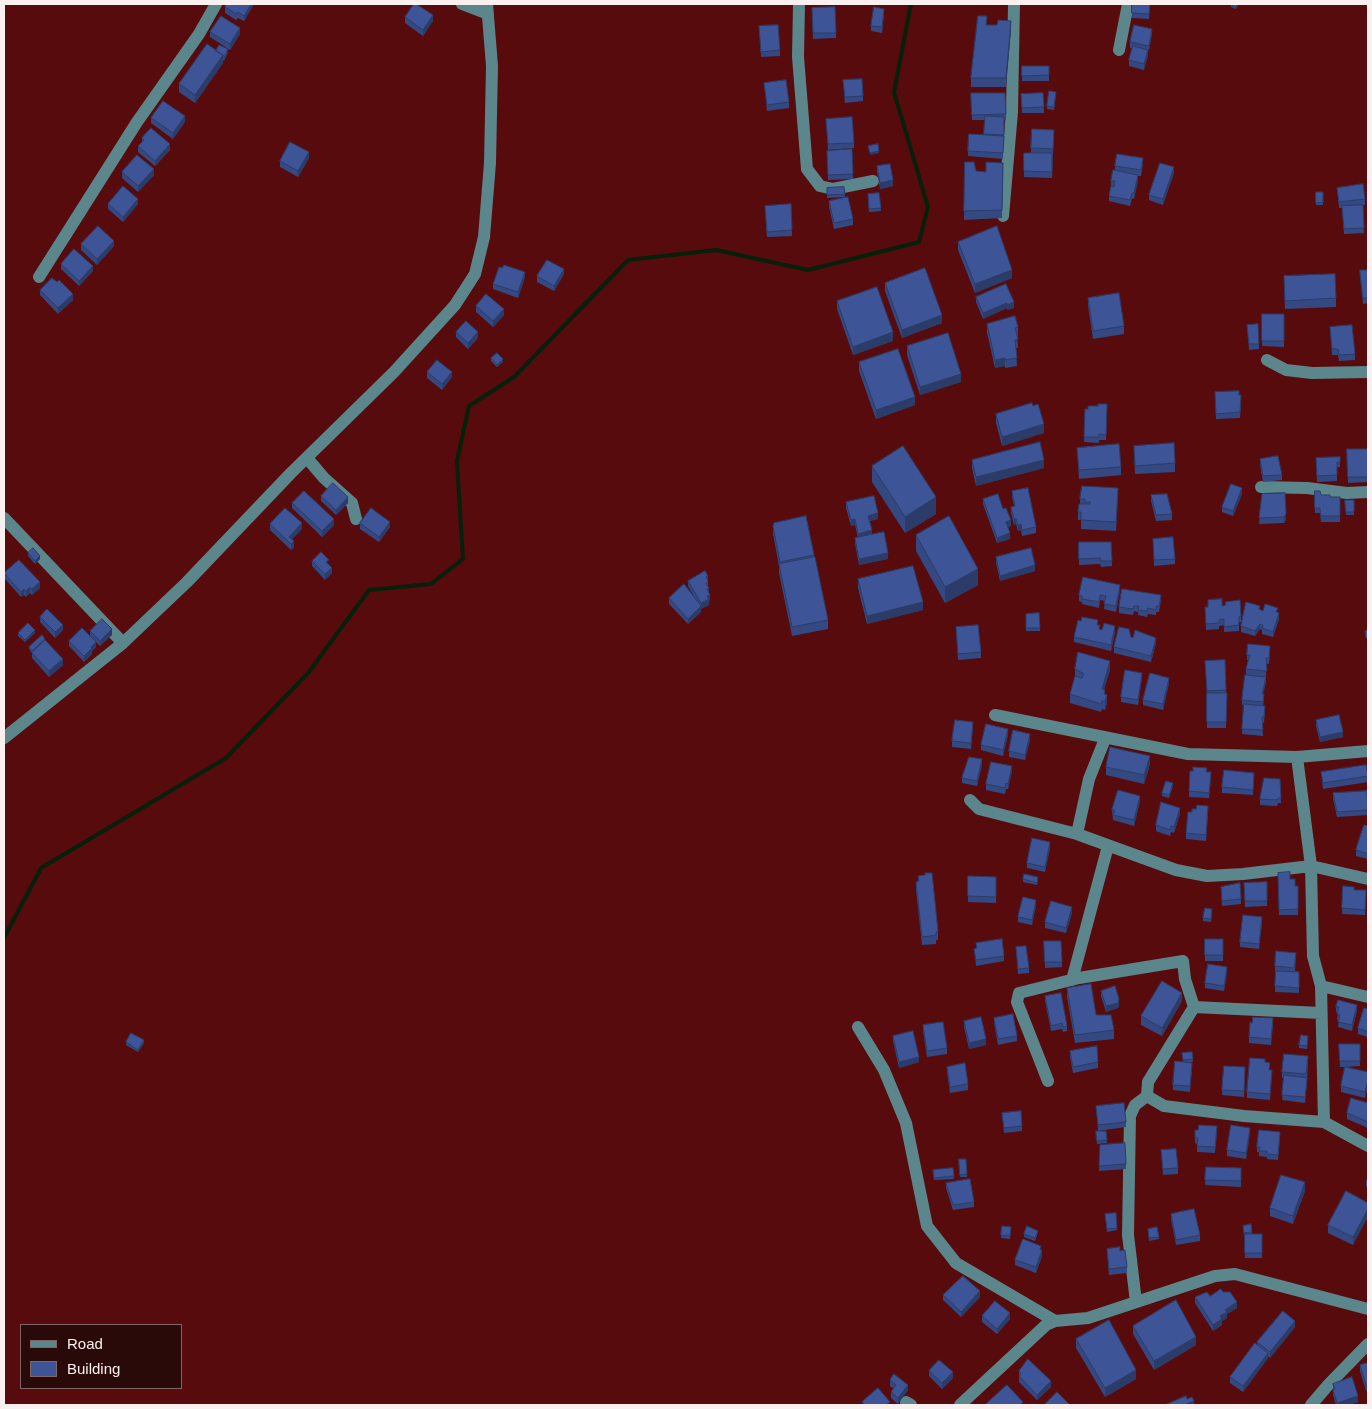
<!DOCTYPE html>
<html>
<head>
<meta charset="utf-8">
<style>
	body { margin:0 }
	#map { position:relative; width:1372px; height:1409px; overflow:hidden; background:#580b0c; font-family:Arial,sans-serif }
	canvas { display:block }
	.frame { position:absolute; inset:0; border:5px solid #faf0ef; pointer-events:none }
	.legend { position:absolute; left:20px; top:1324px; width:162px; height:65px; box-sizing:border-box; background:#2a0a08; border:1px solid #7d6664; margin:0; padding:6px 9px; list-style:none; font-size:15px; color:#faf0ef }
	.legend li { display:flex; align-items:center; gap:10px; height:25px }
	.legend b { width:25px; border:1px solid #7d6664 }
</style>
</head>
<body>
<div id="map">
<canvas width="1372" height="1409"></canvas>
<div class="frame"></div>
<ul class="legend">
<li><b style="height:6px;background:#5a868c"></b>Road</li>
<li><b style="height:14px;background:#3d5596"></b>Building</li>
</ul>
</div>
<script>
const c = document.querySelector('canvas').getContext('2d');
c.lineJoin = 'round';
function stroke(path, color, width, dash) {
  c.strokeStyle = color;
  c.lineWidth = width;
  c.lineCap = dash ? 'butt' : 'round';
  c.setLineDash(dash || []);
  c.stroke(path);
}
function fillPath(path, color) {
  c.fillStyle = color;
  c.fill(path, 'evenodd');
}
stroke(new Path2D(`
	M4,938L41,868L226,758L309,672L369,590L431,584L463,559L457,461L469,406L514,377L628,260L716,250L808,270L919,242L928,207L894,92L911,4`), '#062009', 4);
stroke(new Path2D(`
	M462,4L488,14
	M799,4L798,57L807,169L820,186L833,189L873,181
	M1119,50L1128,4
	M1003,216L1012,112L1014,4
	M39,277L137,122L199,34L216,4
	M1267,360L1286,370L1312,373L1368,372
	M307,458L324,478L352,503L356,519
	M1261,487L1307,488L1347,493L1368,492
	M4,518L123,643
	M995,715L1188,754L1297,757L1368,751
	M4,738L123,643L187,582L291,473L394,372L455,305L475,274L484,237L490,163L492,66L487,4
	M1297,757L1311,866L1313,956L1321,986L1368,997
	M970,800L979,809L1077,834L1089,779L1105,739
	M1077,834L1176,870L1207,876L1243,874L1311,866L1368,879
	M1072,980L1108,846
	M1194,1007L1321,1013
	M858,1027L884,1070L906,1123L927,1226L956,1263L1055,1321
	M1048,1081L1017,1002L1019,993L1079,978L1183,961L1185,979L1194,1007L1148,1082L1147,1096L1164,1106L1244,1116L1324,1122L1321,986
	M1324,1122L1368,1146
	M1136,1302L1128,1235L1130,1116L1135,1105L1147,1096
	M906,1402L911,1405
	M960,1405L1046,1325L1055,1321L1088,1318L1215,1276L1235,1274L1368,1309
	M1311,1405L1329,1384L1368,1344`), '#5a868c', 12);
fillPath(new Path2D(`
	M227,4H254L244,21L238,18L236,20L225,13V7Z
	M1132,4H1150L1149,19L1132,18Z
	M1231,4H1239L1236,9L1231,7Z
	M835,7L836,38L813,39L812,8Z
	M884,14L882,33L871,31V26Z
	M405,17L433,21L423,36L405,23Z
	M759,26L780,50V56L761,57Z
	M1011,29L1006,87H971V78Z
	M210,32L240,34L230,50L210,37Z
	M1152,34L1144,70L1129,66V60L1132,48H1130V42Z
	M216,51L228,52L224,61L223,60V63L195,103L179,92V84Z
	M1022,66H1049V81H1022Z
	M843,80L863,96V101L845,103Z
	M764,83L789,102V108L767,111Z
	M1049,91L1056,92L1054,110L1047,109Z
	M971,93H1005L1006,120H1004L1003,159L968,156V151L984,135L985,120H972Z
	M1043,93L1044,113H1022L1021,94Z
	M151,118L185,122L173,139L151,123Z
	M826,119L854,143V148L828,150Z
	M1054,130L1052,178L1024,177V153H1031V148Z
	M142,138L170,150L155,166L138,152V146L142,142Z
	M852,149L853,179L828,180L827,151Z
	M309,158L298,177L280,167V161Z
	M965,162L976,171L986,172L1003,163L1002,218L964,220Z
	M1143,164L1141,176H1138V180L1134,199L1132,198L1130,206L1109,201V196L1111,186V181L1115,170V166Z
	M877,166L893,186L880,189L877,172Z
	M122,172L154,175L138,192L122,178Z
	M1174,173L1163,205L1149,200V195Z
	M844,187L845,197L827,198V188Z
	M1337,188L1365,199V205H1361L1364,233L1344,234L1342,208H1339Z
	M1316,192H1323V205H1316Z
	M879,193L881,211L869,212L868,194Z
	M829,201L853,219V225L834,229L829,207Z
	M108,204H138L123,222L108,209Z
	M791,204L792,236L767,237L765,211Z
	M958,242L1012,278L975,293L958,250Z
	M81,244L114,246L97,265L81,250Z
	M61,264L93,271L79,286L61,269Z
	M502,268L525,277L518,298L493,289V284Z
	M1360,270H1368V303L1363,304Z
	M564,274L554,291L537,282V276Z
	M885,283L942,323L902,338L885,291Z
	M1006,284L1014,308L1007,310V308L983,319L976,302V297Z
	M1284,284L1336,298V307L1285,309Z
	M40,290L73,300L58,314L40,295Z
	M1088,298L1124,326V334L1093,339L1088,306Z
	M837,301L893,341L853,355L837,309Z
	M476,306L504,315L493,327L476,312Z
	M1262,314H1284V347L1262,346Z
	M987,324L1018,327V336H1017L1018,348H1016L1017,366L1005,368V366L995,368L987,333Z
	M1247,325L1259,344V349L1249,350Z
	M1330,327L1355,354V360L1339,361L1338,355H1332Z
	M456,332L478,338L468,349L456,337Z
	M907,346L961,382L920,395L907,355Z
	M491,358L503,362L497,367L491,361Z
	M859,362L915,405L876,419L859,371Z
	M427,372L452,377L442,390L427,378Z
	M1215,392L1239,395L1241,401L1240,418L1216,419Z
	M1107,404L1106,440H1099V443L1084,442L1085,409H1088Z
	M996,414L1044,433L1002,446L996,423Z
	M1134,446L1175,463V472L1135,474Z
	M1077,448L1121,467V475L1079,479Z
	M1347,449H1368V482L1348,483Z
	M1340,457V467H1337V481L1317,482L1316,458Z
	M1260,459L1282,475V480L1263,482L1260,465Z
	M972,460L1044,468L976,486L972,468Z
	M872,466L936,514L905,533L872,482Z
	M1012,491L1036,527V533L1022,536L1021,530L1018,531L1016,524L1014,525L1011,513V507L1014,506L1012,497Z
	M1315,491L1321,495L1330,497H1340V522H1321L1320,513H1315Z
	M1242,494L1233,516L1222,512V507Z
	M1262,494L1286,520L1284,523L1259,524Z
	M1151,495L1172,514V520L1156,521L1151,501Z
	M321,496L348,503L336,515L321,501Z
	M1118,496L1116,531L1081,529V520H1078V512L1080,504V499Z
	M983,499L1003,509L1011,526L1007,527L1010,539L997,543L983,504Z
	M1345,500H1354V515H1346Z
	M846,502L878,519L870,521L872,535L888,559L859,565L855,544V538H858L855,525L851,526L846,508Z
	M292,503L334,525L322,537L292,508Z
	M360,523L390,527L379,542L360,529Z
	M270,524L302,529L292,539L294,547L291,550L270,530Z
	M773,526L814,555L828,620V629L792,636L779,573V566L773,534Z
	M916,535L978,585L945,603L916,551Z
	M1153,539L1175,559V564L1154,566Z
	M1079,542H1111L1112,566L1101,567L1100,564L1079,565Z
	M28,553L40,559L35,564L28,556Z
	M996,557L1035,571L1000,581L996,563Z
	M312,561L332,573L325,580L312,566Z
	M4,572L40,588L32,595L30,593L26,597L24,595L21,597L4,578Z
	M708,576V586L710,600L709,601V605L701,609V612L688,624L669,604V598L694,597L688,586V581Z
	M858,579L923,610L867,624L858,588Z
	M1120,590L1116,612L1104,609L1105,601L1100,600L1099,608L1082,604V602L1079,601V595Z
	M1161,600L1159,612H1156V615L1148,614L1147,617L1138,615V612L1134,611L1133,615L1119,613V607Z
	M1208,600L1222,606L1241,616V622H1239V631L1224,632V625L1219,626V629L1206,630L1205,607H1208Z
	M1260,610L1278,612L1279,619L1273,637L1262,634V630L1260,629L1255,636L1241,632V626Z
	M1039,613L1040,631H1026V614Z
	M40,617L63,630L55,638L40,622Z
	M1098,625L1100,630L1115,632L1111,651L1074,642V637Z
	M956,627L981,652V658L958,660Z
	M90,631L112,635L100,646L96,642V647L92,651V654L84,662L69,646V641L90,636Z
	M18,633H35L25,642L18,636Z
	M1131,637L1156,643L1151,662L1114,653V647Z
	M45,640L63,665L49,677L32,658V653L29,649V647Z
	M1270,652L1269,664L1266,663V682L1263,694L1264,700L1263,706L1265,711L1264,723L1262,722L1263,736L1242,734L1244,705H1242V700L1246,675V669L1248,660H1247V655Z
	M1225,660L1226,693H1227L1226,728H1207V696L1205,661Z
	M1075,669L1110,670L1104,689L1107,703L1105,710L1102,709L1101,712L1070,703V694L1075,677Z
	M1142,678L1138,705L1121,702V697Z
	M1169,683L1163,710L1143,705V700Z
	M1316,720L1343,737L1320,742L1316,726Z
	M973,727L971,749L952,747V741Z
	M1008,735L1003,756L981,750V745Z
	M1030,740L1025,760L1009,757V751Z
	M1150,764L1144,784L1106,775V767Z
	M982,765L977,786L962,783V778Z
	M1012,771L1008,789H1006L1005,794L986,790V784Z
	M1193,771L1206,772L1211,778L1209,798L1189,797V791Z
	M1321,772L1368,776V782L1323,789Z
	M1254,778L1253,795L1222,793V787Z
	M1280,779L1281,803H1278L1277,806L1260,805V799Z
	M1173,786L1169,798L1162,796V793Z
	M1333,793L1368,806V815L1337,817L1333,799Z
	M1140,801L1134,826L1113,820L1112,810Z
	M1192,812H1208L1206,841L1186,839V833Z
	M1180,814L1174,833L1171,832L1170,836L1156,831V825Z
	M1368,826V859L1356,856V850Z
	M1050,848L1045,872L1027,868V863Z
	M1278,873L1295,886H1298V915H1279Z
	M918,876L938,931V940H936V944L922,945L916,890V882H918Z
	M968,876L996,877V903L968,902Z
	M1023,879L1038,880L1037,885L1023,882Z
	M1267,882V906L1245,907L1244,883Z
	M1343,886L1354,890H1366L1365,915L1342,914Z
	M1221,887L1241,899V904L1222,906Z
	M1036,906L1032,925L1018,922V917Z
	M1212,912L1211,922L1203,921V918Z
	M1072,913L1066,933L1045,928V922Z
	M1262,923L1259,949L1240,947V942Z
	M1205,939H1223V961H1205Z
	M1044,941H1061L1062,967L1045,968Z
	M976,943L1004,956V961L976,966L974,949L976,948Z
	M1016,947L1029,968V973L1018,974Z
	M1296,958L1295,971L1299,972V993L1275,992L1276,972H1275V966Z
	M1227,973L1224,991L1205,988V983Z
	M1067,988L1114,1030V1039L1075,1043L1067,997Z
	M1101,991L1119,1005L1118,1008L1106,1012L1101,996Z
	M1045,996L1067,1026V1031L1063,1032L1062,1029L1051,1031L1045,1001Z
	M1182,1001L1162,1036L1141,1025V1016Z
	M1336,1007L1357,1010L1352,1031L1338,1027L1339,1020H1337L1338,1013L1336,1012Z
	M1368,1009V1037L1358,1034V1028Z
	M994,1018L1017,1036V1041L998,1045L994,1023Z
	M964,1021L986,1045L969,1049L964,1027Z
	M1273,1024L1271,1045L1249,1043V1037Z
	M923,1025L947,1048V1054L927,1057L923,1031Z
	M893,1036L919,1062L899,1068L893,1041Z
	M1308,1039L1307,1049L1299,1048V1045Z
	M126,1042L144,1043L138,1052L126,1045Z
	M1339,1044H1360V1066L1345,1067L1368,1072L1365,1098L1341,1092V1086L1345,1067H1340Z
	M1070,1051L1098,1062V1068L1073,1073L1070,1057Z
	M1192,1052L1193,1062H1187L1192,1068L1190,1092L1173,1090V1085L1183,1062L1182,1053Z
	M1308,1061L1307,1083L1305,1103L1282,1100L1284,1078H1282V1072Z
	M1265,1062L1272,1075L1270,1100L1247,1098V1092Z
	M947,1067L968,1084V1090L950,1093L947,1072Z
	M1245,1073L1244,1097L1222,1095V1090Z
	M1368,1103V1128L1347,1119V1113Z
	M1096,1106L1126,1122V1127L1098,1131Z
	M1002,1113L1022,1126V1131L1004,1133Z
	M1195,1130L1217,1132L1215,1153L1197,1152V1144L1195,1143Z
	M1096,1131H1106L1107,1143L1097,1144Z
	M1250,1133L1246,1159L1227,1156V1150Z
	M1280,1137L1278,1160L1267,1159V1157L1259,1156V1152H1257V1147Z
	M1100,1145L1126,1164V1169L1099,1171Z
	M1161,1150L1178,1168V1174L1163,1175Z
	M959,1159H966L967,1177H960Z
	M1206,1167L1241,1168V1187L1205,1185Z
	M953,1168L954,1179L934,1180L933,1170Z
	M1368,1177V1188L1366,1186V1181Z
	M946,1183L974,1202V1207L953,1210L946,1188Z
	M1305,1191L1293,1224L1270,1216V1208Z
	M1368,1203L1353,1245L1328,1233V1225Z
	M1116,1213L1117,1230L1107,1232L1105,1214Z
	M1171,1214L1200,1235V1241L1176,1245L1171,1219Z
	M1002,1226L1011,1227L1010,1239L1001,1238Z
	M1243,1226L1252,1232V1234H1262V1258H1245V1236H1244Z
	M1148,1229L1159,1237V1239L1149,1241Z
	M1038,1233L1035,1241L1024,1237V1234Z
	M1107,1249L1120,1251L1127,1267V1273L1109,1275Z
	M1041,1250L1042,1256L1036,1273L1015,1265V1260Z
	M1223,1292L1237,1308L1227,1314V1318L1222,1321V1325L1213,1331L1195,1303V1297L1210,1296Z
	M943,1295L980,1297L961,1317L943,1300Z
	M982,1316L1010,1319L997,1334L982,1322Z
	M1133,1326L1196,1345L1154,1370L1133,1334Z
	M1295,1327L1270,1358L1268,1356V1358L1243,1392L1230,1383V1377L1257,1345V1342Z
	M1076,1339L1136,1379L1105,1397L1076,1348Z
	M1368,1363V1390L1366,1391L1360,1371V1365Z
	M929,1371L953,1378L942,1389L929,1376Z
	M1019,1371L1051,1387L1037,1400L1019,1382Z
	M890,1380L908,1390L898,1404L891,1398V1392L894,1389L890,1386Z
	M1333,1384L1358,1402L1348,1405H1336L1333,1395Z`), '#344981');
fillPath(new Path2D(`
	M251,4H254L244,21V16Z
	M884,9V14L882,33V27Z
	M433,15V21L423,36V30Z
	M1011,21V29L1006,87V78Z
	M240,28V34L230,50V44Z
	M1152,29V34L1149,52V46Z
	M1148,50V56L1144,70V64Z
	M223,55V63L195,103V95Z
	M185,116V122L173,139V133Z
	M170,144V150L155,166V161Z
	M879,151V153L870,155V153Z
	M309,152V158L298,177V171Z
	M1174,167V173L1163,205V199Z
	M154,169V175L138,192V186Z
	M1138,175V180L1134,199V193Z
	M893,180V186L880,189V183Z
	M138,199V204L123,222V217Z
	M114,241V246L97,265V259Z
	M93,266V271L79,286V281Z
	M564,269V274L554,291V286Z
	M1012,270V278L975,293V284Z
	M525,272V277L518,298V292Z
	M73,294V300L58,314V308Z
	M1014,302V308L1007,310V305Z
	M1007,303V308L983,319V313Z
	M504,309V315L493,327V321Z
	M942,315V323L902,338V330Z
	M478,332V338L468,349V343Z
	M893,332V341L853,355V347Z
	M1005,358V366L995,368V360Z
	M503,359V362L497,367V365Z
	M452,372V377L442,390V384Z
	M961,374V382L920,395V387Z
	M915,397V405L876,419V410Z
	M1044,424V433L1002,446V437Z
	M1044,460V468L976,486V477Z
	M1242,488V494L1233,516V511Z
	M348,497V503L336,515V510Z
	M936,497V514L905,533V517Z
	M878,513V519L868,521V516Z
	M1286,514V520L1284,523V517Z
	M334,519V525L322,537V531Z
	M855,519V525L851,526V520Z
	M1014,519H1016V524L1014,525Z
	M1011,520V526L1006,528V522Z
	M390,522V527L379,542V537Z
	M302,523V529L289,542V537Z
	M1021,524V530L1018,531V525Z
	M872,530V536L858,539V534Z
	M1010,533V539L997,543V538Z
	M294,541V547L291,550V544Z
	M888,553V559L859,565V559Z
	M40,556V559L35,564V561Z
	M1035,565V571L1000,581V576Z
	M332,568V573L325,580V574Z
	M978,569V585L945,603V587Z
	M40,582V588L32,595V589Z
	M1120,585V590L1116,612V606Z
	M30,587V593L26,597V591Z
	M24,589V595L21,597V592Z
	M710,595L709,605L701,609V612L688,624V619L701,606V603L707,596Z
	M923,602V610L867,624V616Z
	M1279,613V619L1273,637V632Z
	M1260,624V629L1255,636V631Z
	M63,625V630L55,638V632Z
	M1115,626V632L1111,651V645Z
	M112,629V635L100,646V641Z
	M35,630V633L25,642V640Z
	M1156,638V643L1151,662V656Z
	M96,642V647L92,651V654L84,662V656L91,647Z
	M63,659V665L49,677V671Z
	M1110,661V670L1102,697V689Z
	M1142,673V678L1138,705V700Z
	M1266,677V682L1262,699V694Z
	M1169,678V683L1163,710V704Z
	M1107,695V703L1105,710V701Z
	M1008,729V735L1003,756V750Z
	M1343,732V737L1320,742V737Z
	M1030,734V740L1025,760V755Z
	M1150,756V764L1144,784V775Z
	M982,759V765L977,786V781Z
	M1012,766V771L1008,789V784Z
	M1140,796V801L1134,826V820Z
	M1180,808V814L1174,833V827Z
	M1050,842V848L1045,872V867Z
	M1036,900V906L1032,925V920Z
	M1072,907V913L1066,933V928Z
	M1227,967V973L1224,991V986Z
	M1182,993V1001L1162,1036V1028Z
	M1119,999V1005L1118,1008L1106,1012V1006Z
	M1357,1005V1010L1352,1031V1025Z
	M986,1039V1045L969,1049V1043Z
	M144,1040V1043L138,1052V1050Z
	M919,1057V1062L899,1068V1062Z
	M1368,1080V1085L1365,1098V1092Z
	M1250,1128V1133L1246,1159V1153Z
	M1305,1182V1191L1293,1224V1216Z
	M1368,1209V1217L1353,1245V1237Z
	M1042,1250V1256L1036,1273V1267Z
	M980,1291V1297L961,1317V1312Z
	M1237,1302V1308L1227,1314V1318L1222,1321V1325L1213,1331V1325L1225,1310Z
	M1010,1313V1319L997,1334V1329Z
	M1295,1321V1327L1270,1358V1352Z
	M1196,1337V1345L1154,1370V1361Z
	M1268,1353V1358L1243,1392V1386Z
	M1136,1370V1379L1105,1397V1388Z
	M953,1372V1378L942,1389V1383Z
	M1051,1381V1387L1037,1400V1395Z
	M908,1385V1390L898,1404V1398Z
	M1366,1385H1368V1390L1366,1391Z
	M1358,1396V1402L1348,1405H1337V1403Z
	M1194,1401V1405H1184Z`), '#2b3c69');
const building = new Path2D(`
	M227,4H251L244,16L238,12L236,14L225,7Z
	M414,4H416L433,15L423,30L405,17Z
	M1132,4H1150L1149,14L1132,13Z
	M1231,4H1237L1236,7Z
	M835,7L836,33H813L812,8Z
	M874,7L884,9L882,27L871,26Z
	M221,16L240,28L230,44L210,32Z
	M978,16H987L986,25H997L998,20L1011,21L1006,78H971Z
	M778,25L780,50L761,52L759,26Z
	M1134,25L1152,29L1149,46L1130,42Z
	M207,44L223,55L195,95L179,84Z
	M219,45L228,49L224,58L223,57V55L216,51Z
	M1133,46L1148,50L1144,64L1129,60Z
	M1022,66H1049V75L1022,76Z
	M862,79L863,96L845,97L843,80Z
	M786,80L789,102L767,105L764,83Z
	M1049,91L1056,92L1054,107L1047,106Z
	M971,93H1005L1006,114L972,115Z
	M1043,93L1044,107L1022,108L1021,94Z
	M163,101L185,116L173,133L151,118Z
	M985,116L1004,117V135L984,134Z
	M852,117L854,143L828,144L826,119Z
	M151,128L170,144L155,161L138,146L144,140L142,138Z
	M1032,129L1054,130L1053,149L1031,148Z
	M969,134L1004,136L1003,153L968,151Z
	M290,142L309,152L298,171L280,161Z
	M878,144L879,151L870,153L868,146Z
	M852,149L853,174L828,175L827,151Z
	M1024,153H1052V172L1024,171Z
	M1117,154L1143,158L1141,170L1115,166Z
	M137,155L154,169L138,186L122,172Z
	M965,162H974L976,171L986,172V162L1003,163L1002,210L964,211Z
	M1160,163L1174,167L1163,199L1149,195Z
	M890,164L893,180L880,183L877,166Z
	M1113,170L1138,175L1134,193H1132L1130,200L1109,196L1111,186L1114,187L1115,181H1111Z
	M1363,184L1365,199L1339,202L1337,188Z
	M123,186L138,199L123,217L108,204Z
	M844,187L845,194L827,195V188Z
	M1316,192H1323V202L1316,203Z
	M879,193L881,208L869,209L868,194Z
	M848,197L853,219L834,223L829,201Z
	M791,204L792,230L767,232L765,206Z
	M1363,205L1364,228L1344,229L1342,206Z
	M98,226L114,241L97,259L81,244Z
	M997,226L1012,270L975,284L958,242Z
	M74,249L93,266L79,281L61,264Z
	M547,260L564,269L554,286L537,276Z
	M504,265L525,272L518,292L493,284L499,267L502,268Z
	M925,268L942,315L902,330L885,283Z
	M1360,270H1368V298H1363Z
	M1335,274L1336,298L1285,301L1284,276Z
	M52,278L57,282L59,280L73,294L58,308L40,290Z
	M1006,284L1014,302L1007,305V303L983,313L976,297Z
	M877,287L893,332L853,347L837,301Z
	M1119,293L1124,326L1093,331L1088,298Z
	M486,294L504,309L493,321L476,306Z
	M1262,314H1284V341H1262Z
	M1015,316L1018,327L1015,328L1018,339L1015,340L1017,358L1005,360V358L995,360L987,324Z
	M466,321L478,332L468,343L456,332Z
	M1258,324L1259,344H1249L1247,325Z
	M1352,325L1355,354L1339,355L1338,349H1332L1330,327Z
	M948,333L961,374L920,387L907,346Z
	M898,349L915,397L876,410L859,362Z
	M497,353L503,359L497,365L491,358Z
	M437,360L452,372L442,384L427,372Z
	M1239,391V395H1241L1240,412L1216,414L1215,392Z
	M1032,403L1033,406L1038,404L1044,424L1002,437L996,414Z
	M1098,404H1107L1106,435L1099,434V437H1084L1085,409H1088V406H1098Z
	M1040,442L1044,460L976,477L972,460Z
	M1174,443L1175,463L1135,466L1134,446Z
	M1119,444L1121,467L1079,470L1077,448Z
	M903,446L936,497L905,517L872,466Z
	M1347,449H1368V477H1348Z
	M1278,456L1282,475L1263,476L1260,459Z
	M1340,457V462H1337V475L1317,476L1316,458Z
	M333,483L348,497L336,510L321,496Z
	M1231,484L1242,488L1233,511L1222,507Z
	M1082,486L1118,488L1116,522L1081,520V512H1078L1079,504H1090V502H1085V499H1080Z
	M1028,488L1036,527L1022,530L1021,524L1018,525L1016,519H1014L1011,507L1015,506L1012,491Z
	M304,491L334,519L322,531L292,503Z
	M1315,491H1320L1321,495H1330V497H1340V516H1321L1320,508H1315Z
	M1285,493L1286,514L1284,517L1259,518L1262,494Z
	M998,494L1003,509L1006,508L1011,520L1006,522L1010,533L997,538L983,499Z
	M1167,494L1172,514L1156,515L1151,495Z
	M874,496L878,513L868,516L872,530L858,534L855,519L851,520L846,502Z
	M1345,500H1354V512H1346Z
	M285,508L302,523L289,537L294,541L291,544L270,524Z
	M371,508L390,522L379,537L360,523Z
	M806,516L814,555L780,562L773,526L774,523Z
	M949,516L978,569L945,587L916,535Z
	M884,532L888,553L859,559L855,538Z
	M1173,537L1175,559L1154,560L1153,539Z
	M1079,542H1111L1112,561H1101L1100,558L1079,559Z
	M33,548L40,556L35,561L28,553Z
	M1031,548L1035,565L1000,576L996,557Z
	M321,552L329,560L326,562L332,568L325,574L312,561Z
	M815,557L828,620L792,627L779,564Z
	M19,560L40,582L32,589L30,587L26,591L24,589L21,592L4,573Z
	M913,566L923,602L867,616L858,579Z
	M705,571L708,576L706,577L708,581L706,583L709,588L707,589L710,595L707,596L709,599L701,603L688,581Z
	M1083,577L1120,585L1116,606L1104,604L1106,596L1100,595L1099,602L1082,599V596L1079,595Z
	M684,584L701,606L688,619L669,598Z
	M1122,589L1161,595L1159,606H1156V610L1148,608L1147,611L1138,610L1139,606H1134L1133,609L1119,607Z
	M1222,599V606L1226,605L1225,602L1240,600L1241,616L1239,617V625L1224,627V619L1219,620V623L1206,624L1205,607H1208V600Z
	M1246,602L1260,606L1259,609L1263,611L1265,604L1278,608L1276,612L1279,613L1273,632L1262,628L1263,625L1260,624L1255,631L1241,626Z
	M47,609L63,625L55,632L40,617Z
	M1039,613L1040,628H1026V614Z
	M1082,617L1098,620L1097,625H1100L1099,629L1102,630L1104,623L1115,626L1111,645L1074,637L1078,620L1081,621Z
	M102,619L112,629L100,641L90,631Z
	M28,623L35,630L25,640L18,633Z
	M978,625L981,652L958,654L956,627Z
	M1119,627L1129,629L1131,637L1133,638L1135,630L1156,638L1151,656L1114,647Z
	M82,628L96,642L91,647L92,648L84,656L69,641Z
	M1368,630V638H1366L1365,631Z
	M42,635L45,639L32,651L29,647Z
	M45,640L63,659L49,671L32,653Z
	M1248,644L1270,646L1269,658H1266L1267,671L1246,669L1250,655H1247Z
	M1078,652L1110,661L1102,689L1105,690L1104,694L1107,695L1105,701H1102L1101,704L1070,694L1075,676L1082,678L1084,674L1075,669Z
	M1225,660L1226,690L1207,691L1205,661Z
	M1125,670L1142,673L1138,700L1121,697Z
	M1150,673L1169,678L1163,704L1143,700Z
	M1245,675L1266,677L1262,694H1264L1263,702L1242,700Z
	M1207,693H1227L1226,722H1207Z
	M1244,704L1265,706L1264,717H1262L1263,730L1242,729Z
	M1339,715L1343,732L1320,737L1316,720Z
	M955,720L973,722L971,743L952,741Z
	M986,724L1008,729L1003,750L981,745Z
	M1013,730L1030,734L1025,755L1009,751Z
	M1110,747L1150,756L1144,775L1106,767Z
	M969,757L982,759L977,781L962,778Z
	M991,762L1012,766L1008,784L1006,783L1005,788L986,784Z
	M1366,765L1368,776L1323,783L1321,772Z
	M1193,767L1207,768L1206,772H1211L1209,793L1189,791L1190,771H1193Z
	M1224,770L1254,773L1253,790L1222,787Z
	M1264,778L1280,779L1281,798H1278L1277,800L1260,799Z
	M1166,781L1173,783L1169,795L1162,793Z
	M1118,790L1140,796L1134,820L1113,815L1115,810H1112Z
	M1367,791L1368,810L1337,812L1333,793Z
	M1161,802L1180,808L1174,827L1171,826L1170,830L1156,825Z
	M1197,805L1208,806L1206,835L1186,833L1188,812H1192V809H1196Z
	M1364,825L1368,826V854L1356,850Z
	M1032,838L1050,842L1045,867L1027,863Z
	M1290,872V879H1295V886H1298V909L1279,910L1278,873Z
	M925,873H932L938,931L936,932V935L922,937L916,882L919,881L918,876L925,875Z
	M1024,874L1038,877L1037,883L1023,879Z
	M968,876L996,877V897L968,896Z
	M1267,882V901H1245L1244,883Z
	M1240,883L1241,899L1222,901L1221,887Z
	M1343,886L1354,887V890H1366L1365,910L1342,908Z
	M1023,897L1036,900L1032,920L1018,917Z
	M1051,901L1072,907L1066,928L1045,922Z
	M1205,908L1212,909L1211,919L1203,918Z
	M1243,915L1262,917L1259,944L1240,942Z
	M1002,939L1004,956L976,960L974,949L977,948L976,943Z
	M1205,939H1223V955H1205Z
	M1044,941H1061L1062,962H1045Z
	M1026,946L1029,968L1018,969L1016,947Z
	M1276,951L1296,953L1294,968L1275,966Z
	M1208,964L1227,967L1224,986L1205,983Z
	M1276,971L1299,972V988L1275,986Z
	M1162,981L1182,993L1162,1028L1141,1016Z
	M1091,984L1096,1015H1111L1114,1030L1075,1035L1067,988Z
	M1115,986L1119,999L1118,1003L1106,1006L1101,991Z
	M1061,993L1067,1026L1063,1027L1062,1023L1051,1026L1045,996Z
	M1338,1000L1357,1005L1352,1025L1338,1022L1340,1015L1337,1014L1339,1007H1336Z
	M1364,1008L1368,1009V1032L1358,1028Z
	M1013,1014L1017,1036L998,1039L994,1018Z
	M981,1017L986,1039L969,1043L964,1021Z
	M1253,1017L1273,1018L1271,1039L1249,1037L1250,1022L1252,1023Z
	M943,1022L947,1048L927,1051L923,1025Z
	M913,1031L919,1057L899,1062L893,1036Z
	M131,1033L144,1040L138,1050L126,1042Z
	M1301,1035L1308,1036L1307,1046L1299,1045Z
	M1339,1044H1360V1061H1340Z
	M1097,1046L1098,1062L1073,1067L1070,1051Z
	M1192,1052L1193,1059L1183,1060L1182,1053Z
	M1284,1054L1308,1056L1306,1074L1282,1072Z
	M1250,1058L1265,1059V1062L1270,1063L1269,1070H1272L1270,1094L1247,1092Z
	M1175,1061L1192,1063L1190,1086L1173,1085Z
	M965,1063L968,1084L950,1087L947,1067Z
	M1224,1066L1245,1067L1244,1091L1222,1090Z
	M1345,1067L1368,1072V1080L1365,1092L1341,1086Z
	M1284,1075L1307,1078L1305,1097L1282,1095Z
	M1351,1098L1368,1103V1122L1347,1113Z
	M1124,1103L1126,1122L1098,1125L1096,1106Z
	M1021,1111L1022,1126L1004,1128L1002,1113Z
	M1199,1125L1217,1126L1215,1147L1197,1146L1198,1138H1195V1130H1198Z
	M1231,1125L1250,1128L1246,1153L1227,1150Z
	M1259,1130L1280,1132L1278,1155L1267,1154V1151H1259L1260,1147H1257Z
	M1096,1131H1106L1107,1140L1097,1141Z
	M1125,1143L1126,1164L1099,1166L1100,1145Z
	M1176,1149L1178,1168L1163,1169L1161,1150Z
	M959,1159H966L967,1174L960,1175Z
	M1206,1167L1241,1168V1181L1205,1180Z
	M953,1168L954,1176L934,1178L933,1170Z
	M1281,1175L1305,1182L1293,1216L1270,1208Z
	M970,1179L974,1202L953,1205L946,1183Z
	M1346,1191L1368,1203V1209L1353,1237L1328,1225Z
	M1194,1209L1200,1235L1176,1240L1171,1214Z
	M1116,1213L1117,1228L1107,1229L1105,1214Z
	M1251,1224L1252,1232L1244,1233L1243,1226Z
	M1002,1226L1011,1227L1010,1236L1001,1235Z
	M1027,1226L1038,1231L1035,1238L1024,1234Z
	M1157,1227L1159,1237L1149,1238L1148,1229Z
	M1245,1234H1262V1253H1245Z
	M1023,1239L1041,1246L1040,1250H1042L1036,1267L1015,1260Z
	M1120,1247V1251L1125,1250L1127,1267L1109,1269L1107,1249Z
	M963,1276L980,1291L961,1312L943,1295Z
	M1221,1289L1223,1292H1230L1237,1302L1225,1310L1227,1312L1220,1316L1222,1319L1213,1325L1195,1297L1207,1292L1210,1296Z
	M1176,1300L1196,1337L1154,1361L1133,1326Z
	M995,1301L1010,1313L997,1329L982,1316Z
	M1283,1311L1295,1321L1270,1352L1257,1342Z
	M1109,1320L1136,1370L1105,1388L1076,1339Z
	M1255,1343L1268,1353L1243,1386L1230,1377Z
	M1028,1359L1051,1381L1037,1395L1019,1376L1021,1374L1019,1371Z
	M939,1360L953,1372L942,1383L929,1371Z
	M1368,1363V1385H1366L1360,1365Z
	M894,1374L908,1385L898,1398L891,1392L896,1385L890,1380Z
	M1352,1377L1358,1396L1337,1403L1333,1390L1335,1389L1333,1384Z
	M1007,1385L1023,1402L1020,1405H988L986,1404Z
	M878,1388L890,1402L886,1405H865L862,1402Z
	M1057,1392L1070,1405H1044Z
	M1186,1396L1187,1399L1192,1397L1194,1401L1184,1405H1165Z`);
fillPath(building, '#3d5596');
stroke(building, '#2b3c69', 1);
</script>
</body>
</html>
